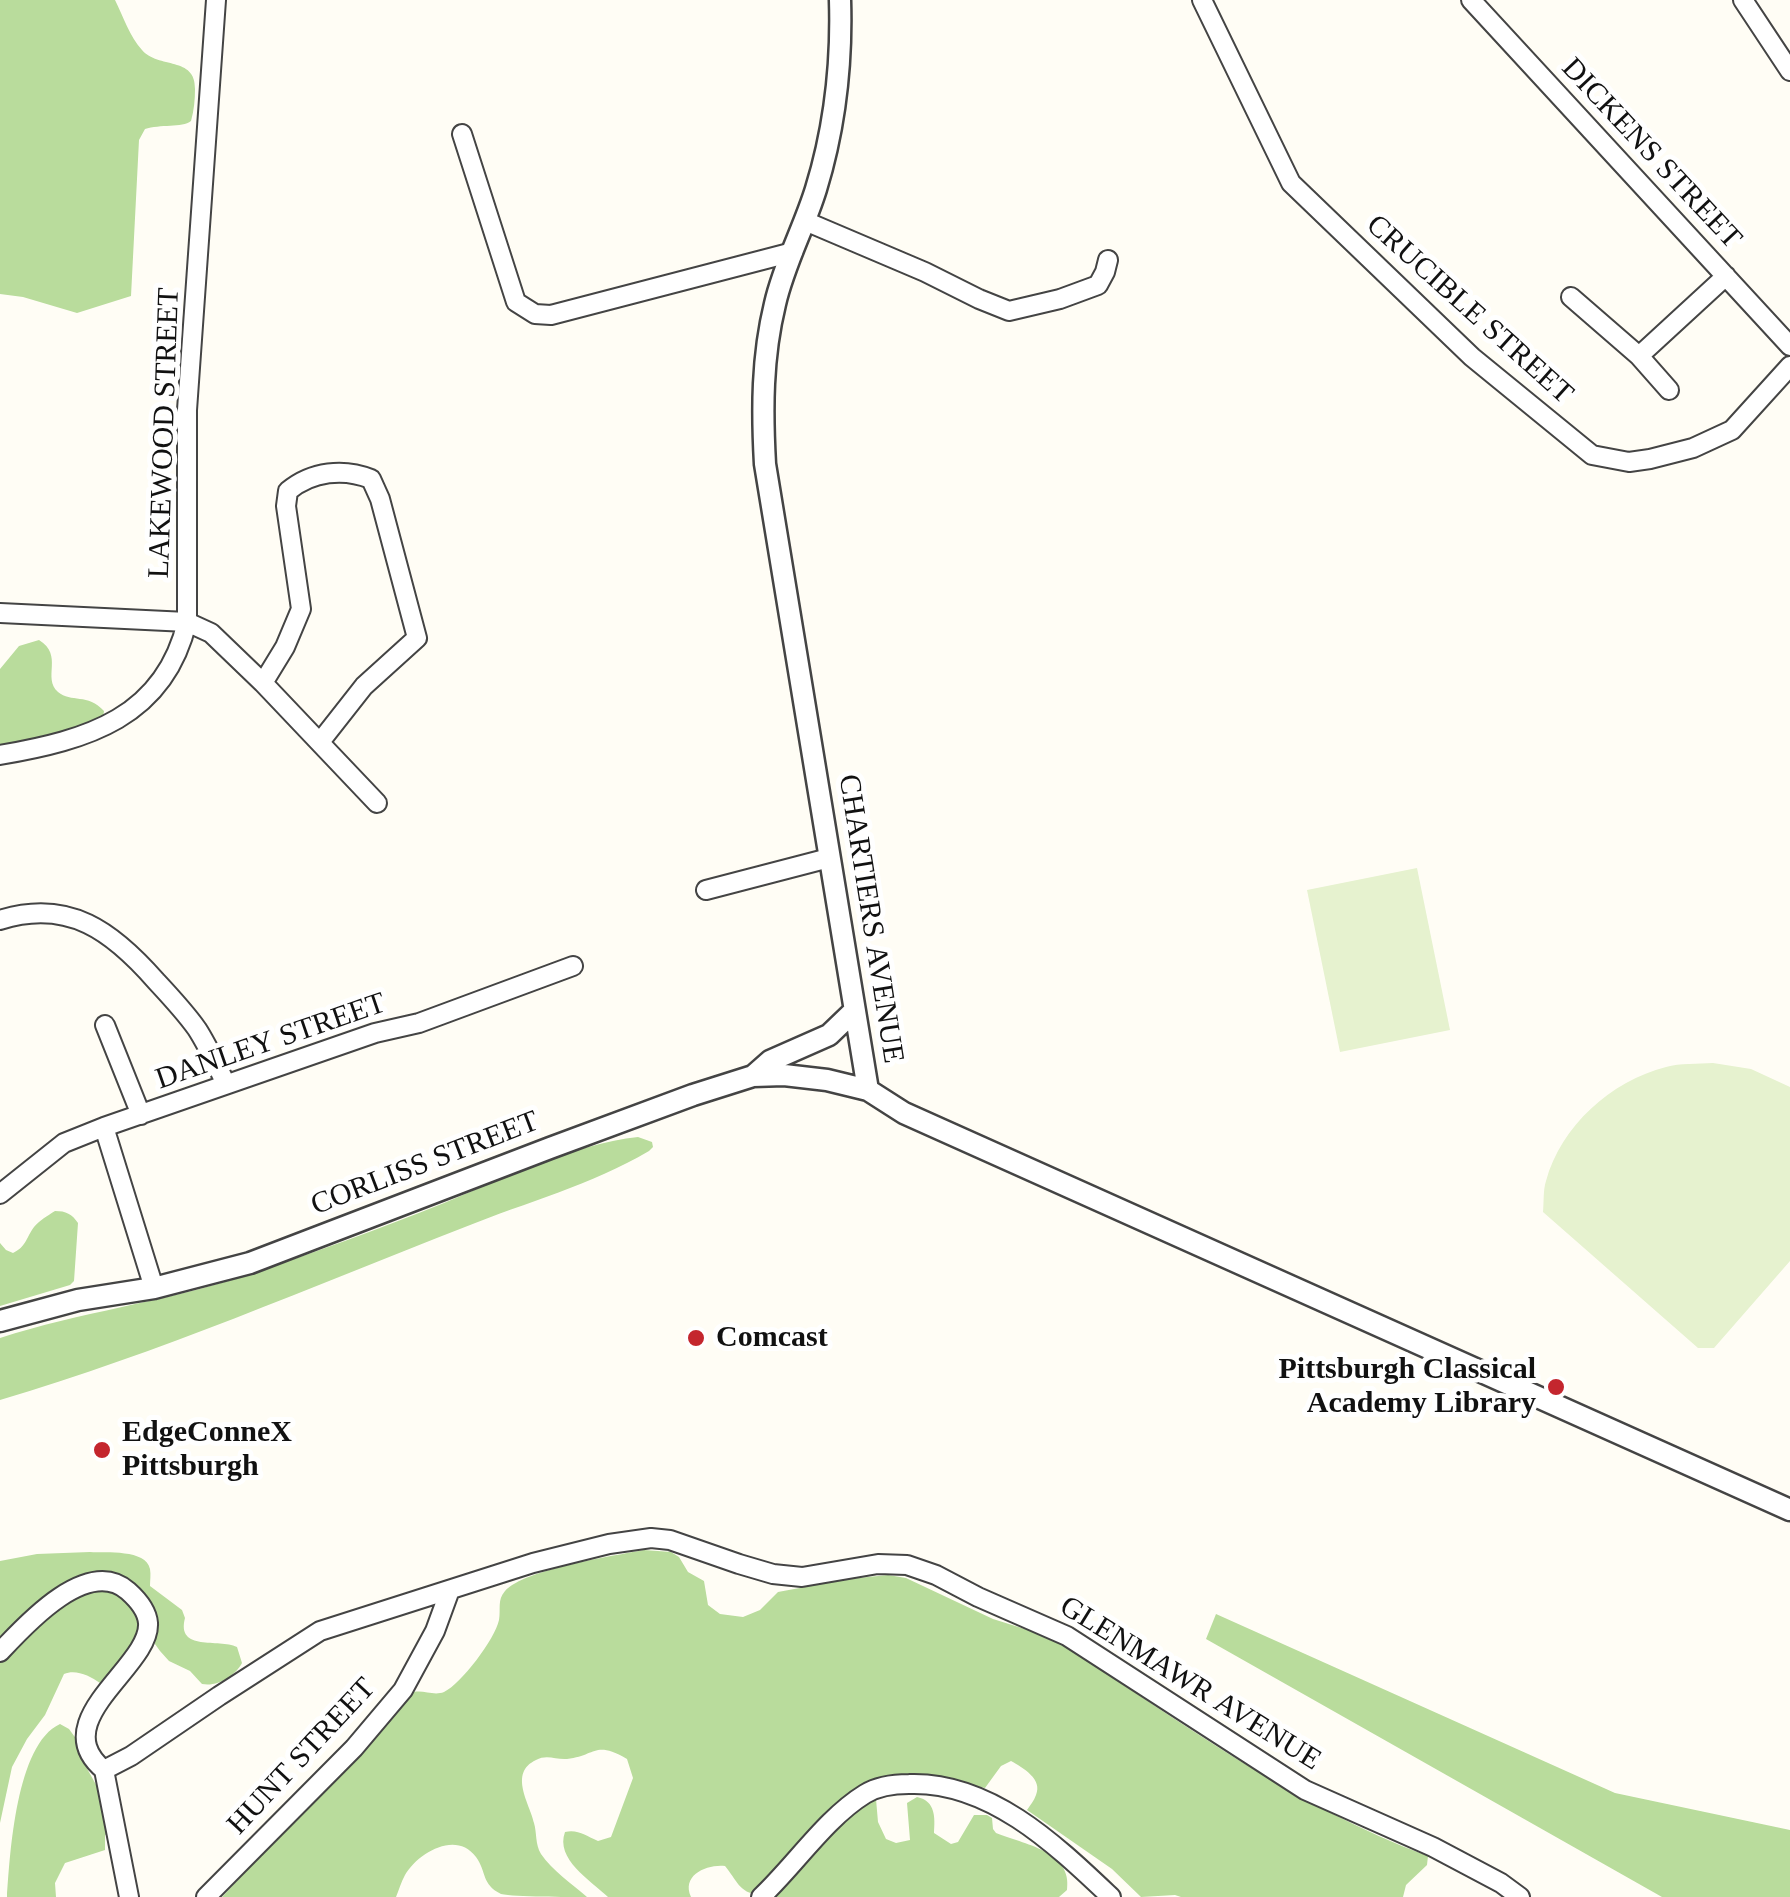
<!DOCTYPE html>
<html>
<head>
<meta charset="utf-8">
<style>
	body { margin:0 }
	canvas { display:block; background:#fffdf5 }
</style>
</head>
<body>
<canvas width="1790" height="1897"></canvas>
<script>
const c = document.querySelector('canvas').getContext('2d');
c.lineJoin = 'round';
function fillPath(path, color) {
  c.fillStyle = color;
  c.fill(path, 'evenodd');
}
function stroke(path, color, width, dash) {
  c.strokeStyle = color;
  c.lineWidth = width;
  c.lineCap = dash ? 'butt' : 'round';
  c.setLineDash(dash || []);
  c.stroke(path);
}
function label(font, color, halo, rows, align = 'center') {
  c.font = font + ' "Times New Roman",serif';
  c.lineWidth = 10;
  c.setLineDash([]);
  c.textBaseline = 'middle';
  c.strokeStyle = halo;
  c.fillStyle = color;
  for (const [text, x, y, turn = 0] of rows) {
    c.save();
    c.translate(x, y);
    c.rotate((+turn || 0) * Math.PI / 180);
    c.textAlign = isNaN(turn) ? turn : align;
    if (halo) c.strokeText(text, 0, 0);
    c.fillText(text, 0, 0);
    c.restore();
  }
}
fillPath(new Path2D(`
	M0,0H115C123,16 130,37 142,50C158,69 196,56 195,89C195,100 194,110 191,121C182,128 160,124 145,129L139,140L131,296L77,313L23,297L0,294Z
	M39,640C64,655 42,678 58,692C71,703 88,693 104,711L103,718C78,737 30,741 0,746V669L19,646Z
	M638,1137L652,1142L653,1147L649,1151C591,1185 527,1202 465,1227C311,1287 159,1353 0,1400V1338C80,1312 164,1302 244,1276C311,1254 379,1229 444,1203C504,1178 575,1144 638,1137Z
	M55,1211C66,1211 72,1214 78,1223L74,1281L70,1285L0,1306V1243L6,1250L13,1253C26,1247 26,1238 34,1227C40,1220 47,1216 55,1211Z
	M644,1550L671,1552L679,1557L688,1572L704,1581L708,1605L720,1614L743,1617L760,1610L778,1592L848,1579L888,1575L906,1578L993,1619L1028,1630L1061,1644C1179,1720 1295,1807 1428,1856L1427,1865L1406,1885L1403,1897H1181L1175,1895L1141,1897L1112,1869L1027,1810C1030,1805 1034,1801 1036,1795C1043,1779 1023,1768 1011,1761L1001,1766L985,1788L926,1775L887,1777L865,1786L758,1894C740,1894 736,1879 725,1866C707,1864 681,1875 691,1897H608C590,1880 555,1859 565,1832C578,1829 586,1836 598,1841L611,1837L633,1778L627,1759C594,1740 596,1756 567,1759C556,1760 547,1754 536,1760C508,1773 530,1804 534,1823C537,1833 535,1844 541,1854C552,1870 572,1884 587,1897C568,1897 515,1897 501,1894C481,1884 487,1872 476,1857C456,1830 418,1853 405,1875C401,1882 399,1890 396,1897H222L414,1692C424,1690 434,1696 444,1692C461,1684 495,1639 499,1620C501,1609 497,1600 505,1591C525,1569 613,1556 644,1550Z
	M90,1552C106,1553 146,1549 150,1569C151,1575 150,1580 150,1586L182,1610L185,1618C176,1652 219,1638 237,1647L242,1663C235,1676 218,1687 202,1684L190,1671L169,1661L160,1651L155,1644L149,1608L86,1576L62,1584L0,1637V1561L37,1554Z
	M101,1589L122,1594L140,1617C139,1645 118,1663 100,1683C90,1676 76,1669 64,1674L45,1715L27,1739L12,1767L0,1823V1663C28,1634 59,1597 101,1589Z
	M1216,1614L1615,1793L1790,1830V1897H1662L1206,1639Z
	M60,1724L69,1729L77,1740L85,1765L99,1790L112,1832L105,1835V1850L65,1863L55,1883L56,1897H7C10,1854 16,1744 60,1724Z
	M917,1797C936,1801 935,1818 934,1833L951,1844L958,1842L974,1815H987L992,1818L993,1829L996,1833C1023,1844 1073,1851 1067,1890L1059,1897H768L833,1826L868,1798L876,1799L878,1822L886,1839L896,1843L910,1840L907,1803Z`), '#b9dc9c');
fillPath(new Path2D(`
	M1417,868L1450,1030L1340,1052L1307,890Z
	M1713,1063L1751,1069L1790,1087V1261L1714,1348H1698L1543,1212C1544,1202 1543,1190 1546,1181C1561,1126 1611,1081 1666,1067C1680,1063 1698,1064 1713,1063Z`), '#e6f2cf');
const minor = new Path2D(`
	M1202,0L1291,183L1472,357L1592,455L1629,462L1650,459L1693,448L1732,430L1790,366
	M1471,0L1790,346
	M1743,0L1790,71
	M462,134L516,302L535,314L551,315L793,252
	M805,221L925,272L979,299L1009,311L1060,299L1098,285L1105,272L1108,260
	M1571,297L1639,356
	M1669,390L1639,356L1726,276
	M0,613L187,622L211,633L263,683L377,803
	M263,683L285,647L301,609L286,506L288,491C312,471 344,468 371,479L380,499L417,638L364,686L320,742
	M0,755C87,740 164,718 187,622V410L216,0
	M706,890L829,858
	M0,920C69,898 113,932 156,981C170,996 185,1012 197,1029C208,1046 217,1066 226,1084
	M105,1025L141,1115
	M104,1127L154,1288
	M0,1194L64,1143L104,1127L375,1033L419,1023L573,966
	M0,1652C26,1624 88,1556 128,1591C137,1599 147,1610 148,1623C151,1667 44,1720 104,1770L131,1756L219,1696L320,1631L533,1563L609,1544L651,1538L670,1540L739,1564L773,1574L802,1577L878,1564L907,1565L936,1575L978,1597L1067,1636L1305,1790L1433,1847L1501,1883L1520,1897
	M104,1770L129,1897
	M206,1897L354,1748L403,1690L435,1631L450,1590
	M761,1897C795,1865 826,1818 865,1794C878,1786 894,1784 909,1784C990,1781 1056,1845 1111,1897`);
const tertiary = new Path2D(`
	M840,0C842,64 835,127 816,189C804,228 784,264 775,304C762,357 762,410 765,464L868,1090L904,1113L1790,1510
	M753,1076L770,1061L829,1035L854,1011
	M0,1321L78,1300L154,1288L250,1263L550,1148L693,1095L753,1076L784,1075L827,1080L868,1090`);
stroke(minor, '#444', 22);
stroke(tertiary, '#444', 25);
stroke(minor, '#fff', 18);
stroke(tertiary, '#fff', 20);
for (const [x, y, r, color] of [
	[696,1338,10,"#c4262e"],
	[1556,1387,10,"#c4262e"],
	[102,1450,10,"#c4262e"]
]) {
  const dot = new Path2D();
  dot.arc(x, y, r, 0, 2 * Math.PI);
  c.fillStyle = color;
  c.fill(dot);
  stroke(dot, '#fff', 4);
}
label('30px', '#111', '#fff', [
	["DICKENS STREET",1651,154,47],
	["CRUCIBLE STREET",1469,310,42],
	["LAKEWOOD STREET",165,433,-88],
	["CHARTIERS AVENUE",870,919,81],
	["DANLEY STREET",271,1042,-19],
	["CORLISS STREET",425,1164,-21],
	["GLENMAWR AVENUE",1190,1684,32],
	["HUNT STREET",302,1757,-47]
]);
label('bold 30px', '#111', '#fff', [
	["Comcast",716,1338],
	["Pittsburgh Classical",1536,1370,"right"],
	["Academy Library",1536,1404,"right"],
	["EdgeConneX",122,1433],
	["Pittsburgh",122,1467]
], 'left');
</script>
</body>
</html>
